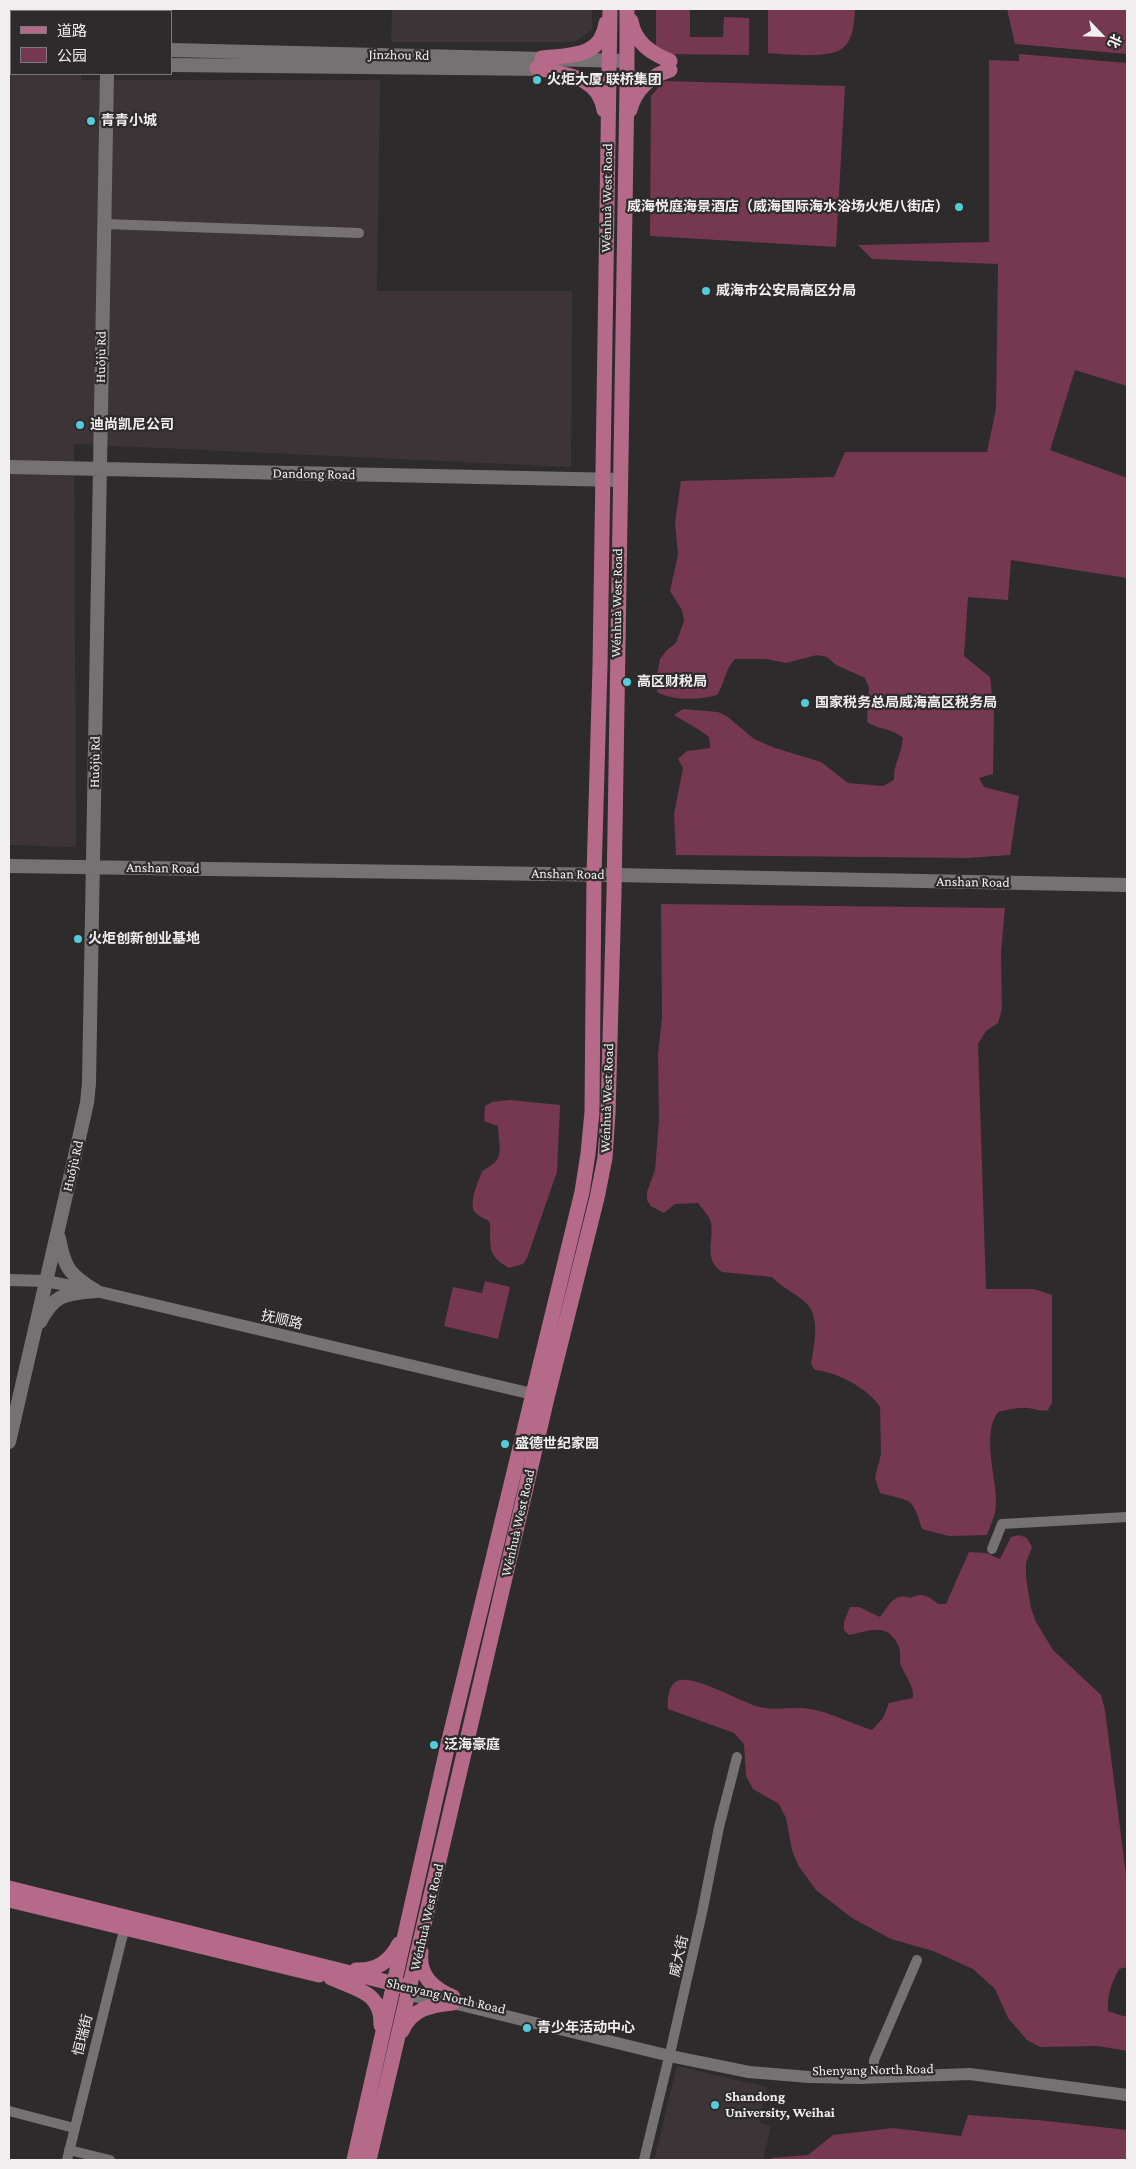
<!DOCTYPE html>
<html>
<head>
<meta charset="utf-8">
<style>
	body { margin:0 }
	#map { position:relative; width:1136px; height:2169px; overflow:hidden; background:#2e2b2c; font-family:"Crimson Pro","Noto Sans SC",serif }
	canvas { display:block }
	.frame { position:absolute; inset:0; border:10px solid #f0eeef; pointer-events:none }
	.legend { position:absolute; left:10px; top:10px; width:162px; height:65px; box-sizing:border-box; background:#2e2b2c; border:1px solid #7c797a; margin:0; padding:6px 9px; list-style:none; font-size:15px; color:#f0eeef }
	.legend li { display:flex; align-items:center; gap:10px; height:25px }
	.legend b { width:25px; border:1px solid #7c797a }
	.north { position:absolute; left:1076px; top:10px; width:50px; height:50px; -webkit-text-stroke:4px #2e2b2c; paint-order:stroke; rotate:114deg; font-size:14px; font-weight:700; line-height:20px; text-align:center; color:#f0eeef }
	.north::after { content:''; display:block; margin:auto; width:18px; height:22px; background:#f0eeef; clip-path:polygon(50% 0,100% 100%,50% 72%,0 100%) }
</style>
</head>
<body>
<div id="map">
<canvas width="1136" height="2169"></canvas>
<div class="frame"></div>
<ul class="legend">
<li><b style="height:6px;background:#b56a89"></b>道路</li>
<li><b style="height:14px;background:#763750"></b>公园</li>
</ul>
<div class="north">北</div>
</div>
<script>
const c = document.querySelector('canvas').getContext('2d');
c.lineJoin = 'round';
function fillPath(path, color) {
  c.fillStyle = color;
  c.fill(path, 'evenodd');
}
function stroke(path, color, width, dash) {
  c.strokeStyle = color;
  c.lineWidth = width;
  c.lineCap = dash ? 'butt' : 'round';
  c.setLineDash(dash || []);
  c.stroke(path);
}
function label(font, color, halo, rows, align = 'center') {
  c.font = font + ' "Crimson Pro","Noto Sans SC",serif';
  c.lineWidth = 4.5;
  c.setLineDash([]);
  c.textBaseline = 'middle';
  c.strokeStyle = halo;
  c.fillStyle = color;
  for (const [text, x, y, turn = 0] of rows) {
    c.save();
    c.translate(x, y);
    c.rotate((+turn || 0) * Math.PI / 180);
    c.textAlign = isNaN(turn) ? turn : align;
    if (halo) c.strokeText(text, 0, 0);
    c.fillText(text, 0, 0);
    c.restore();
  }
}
fillPath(new Path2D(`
	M9,9H81V11H11V74H81V80H380L377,291H572L571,467L74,444L76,847L9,845Z
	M392,9H592V30L574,42H391Z
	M677,2066L767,2087L759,2123L771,2126L763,2160H654Z`), '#3d3437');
fillPath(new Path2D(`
	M656,9H690V37H723L724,17L749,18V55L670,54L656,47Z
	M768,9H855C854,21 854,37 845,46C834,60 785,54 768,53Z
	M1007,9H1127V54L1015,44Z
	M1019,54L1127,63V386L1075,370L1050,450L1127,478V578L1011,560L1008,600L968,597L964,656L990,677L994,712L993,774L979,778L984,787L1019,796L1010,855L968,858L676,855L674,814L683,768L678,759L687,751L710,748L709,737L701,731L674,715L683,709L718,712L728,717L754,739L775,748L821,762L848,783L883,786L894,780C893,765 902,753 903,738C893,728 879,730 867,722L869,688L865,678L836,665L827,657L817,655L786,663L766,659H735C725,669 725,683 717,695C700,700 673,701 657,692L656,681L660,659L667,650L676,643L684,621L682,610L670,591L678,555L675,522L681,481L834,477L845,452H987L996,409L998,264L872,259L858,245L989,242V60L1019,61Z
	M664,81L845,86L836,247L650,236L651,96Z
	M661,904L1005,908L1001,952L1002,1009L998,1023L986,1031L978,1044L986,1289H1034L1052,1295V1403L1048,1410C1040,1412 1036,1409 1028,1408C1018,1407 1007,1410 998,1412C981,1434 997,1479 996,1505C996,1514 990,1526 987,1535L949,1536L922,1529C912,1496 912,1502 880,1493L875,1478L881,1454L880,1407C869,1389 837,1372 815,1370L811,1364C814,1346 821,1317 806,1303C796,1293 783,1289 772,1277L722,1272C703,1259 714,1242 711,1223C710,1216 702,1209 698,1203L675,1204L664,1213L651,1206L647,1200V1192L655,1170L659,1121L658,1054L662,1018Z
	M510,1100L560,1105L557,1172L527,1258L523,1264L509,1268C486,1255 491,1247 490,1223C486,1218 481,1218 477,1214C466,1206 479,1181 482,1171C506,1159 499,1151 498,1126L484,1121L485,1106L492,1102Z
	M485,1281L510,1287L498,1339L444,1326L453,1287L482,1293Z
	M1019,1535L1027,1538L1032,1547L1026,1563V1578L1031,1608L1036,1622L1053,1650L1101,1695L1105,1710L1127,1883V1967L1119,1969C1111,1984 1107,1995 1108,2011L1123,2016H1127V2051L1098,2046L1040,2047L1027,2040L1008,2018L995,1989L973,1969L933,1951L891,1939L852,1918L816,1890L798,1865L792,1850L786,1818L779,1804L753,1789L746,1776L744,1744L734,1733L668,1709C667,1700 668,1686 677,1681C693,1673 742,1703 760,1707C776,1711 794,1706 810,1709C830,1712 852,1724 872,1730L883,1718L889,1703L913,1698C914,1686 906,1677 901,1666C899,1660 901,1653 899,1647C888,1621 869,1631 849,1635L844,1630V1622L850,1607H859L880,1617C889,1606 894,1592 910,1598C923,1592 928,1596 938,1604H946L969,1552L986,1553L1000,1559L1011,1537Z
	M968,2115L1037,2120L1127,2130V2160H771V2158L808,2155L833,2135L893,2128L961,2136Z`), '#763750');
stroke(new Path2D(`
	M105,224L359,233
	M992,1549L1002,1524L1127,1517
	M874,2078V2060L917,1960
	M9,2111L74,2128
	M69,2150L110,2160
	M67,2160L126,1922
	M644,2160L671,2049L702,1913L719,1827L737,1757`), '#767273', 10);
stroke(new Path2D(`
	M9,1280L46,1281L96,1291L541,1396
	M408,1995L453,2003L670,2056L749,2072L809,2077L859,2078L970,2074L1127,2095`), '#767273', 12);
stroke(new Path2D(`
	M105,9V11
	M171,50L627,61
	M9,53L11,52
	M171,65L547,69
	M9,68H11
	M9,467L620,480
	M9,866L614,875L1127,885
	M59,1238C64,1268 70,1275 96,1291
	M40,1322C55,1293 66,1294 96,1291
	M9,1442L75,1156L87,1103L89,1083L107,74`), '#767273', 14);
stroke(new Path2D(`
	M631,21C635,43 651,53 670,61
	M542,58C570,55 601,58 606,23
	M537,68C566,75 599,76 604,110
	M630,110C635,90 650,76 670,70
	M9,1888L403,1986
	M9,1900L319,1975
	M421,1952C418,1975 433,1989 453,1997
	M356,1970C377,1971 390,1961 399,1944
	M331,1978C356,1989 382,1992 381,2025
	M402,2031C411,2009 431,2005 453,2003
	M354,2160L449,1740L582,1192L588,1154L592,1112L594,875L600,666L610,9
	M369,2160L547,1398L597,1198L605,1158L608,1114L614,893L627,85V9`), '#b56a89', 15);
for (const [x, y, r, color] of [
	[537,80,5,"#53cbda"],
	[91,121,5,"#53cbda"],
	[959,207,5,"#53cbda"],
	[706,291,5,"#53cbda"],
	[80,425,5,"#53cbda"],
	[627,682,5,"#53cbda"],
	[805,703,5,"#53cbda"],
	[78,939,5,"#53cbda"],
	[505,1444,5,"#53cbda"],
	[434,1745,5,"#53cbda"],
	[527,2028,5,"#53cbda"],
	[715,2105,5,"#53cbda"]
]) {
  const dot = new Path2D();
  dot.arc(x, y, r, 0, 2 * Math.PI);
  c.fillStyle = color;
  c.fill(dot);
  stroke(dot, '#2e2b2c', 2);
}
label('14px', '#f0eeef', '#2e2b2c', [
	["Jinzhou Rd",399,55,1],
	["Wénhuà West Road",607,198,-89],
	["Huǒjù Rd",101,357,-89],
	["Dandong Road",314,474,1],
	["Wénhuà West Road",617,603,-89],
	["Huǒjù Rd",95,762,-89],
	["Anshan Road",163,868,1],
	["Anshan Road",568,874,1],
	["Anshan Road",973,882,1],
	["Wénhuà West Road",607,1098,-88],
	["Huǒjù Rd",73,1166,-77],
	["抚顺路",282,1320,13],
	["Wénhuà West Road",518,1523,-77],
	["Wénhuà West Road",427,1917,-77],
	["威大街",679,1956,-77],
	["Shenyang North Road",446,1996,13],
	["恒瑞街",83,2035,-76],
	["Shenyang North Road",873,2070,-1]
]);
label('bold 14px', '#f0eeef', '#2e2b2c', [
	["火炬大厦 联桥集团",547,80],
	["青青小城",101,121],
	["威海悦庭海景酒店（威海国际海水浴场火炬八街店）",949,207,"right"],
	["威海市公安局高区分局",716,291],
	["迪尚凯尼公司",90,425],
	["高区财税局",637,682],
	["国家税务总局威海高区税务局",815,703],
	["火炬创新创业基地",88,939],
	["盛德世纪家园",515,1444],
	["泛海豪庭",444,1745],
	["青少年活动中心",537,2028],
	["Shandong",725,2097],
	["University, Weihai",725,2113]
], 'left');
</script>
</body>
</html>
